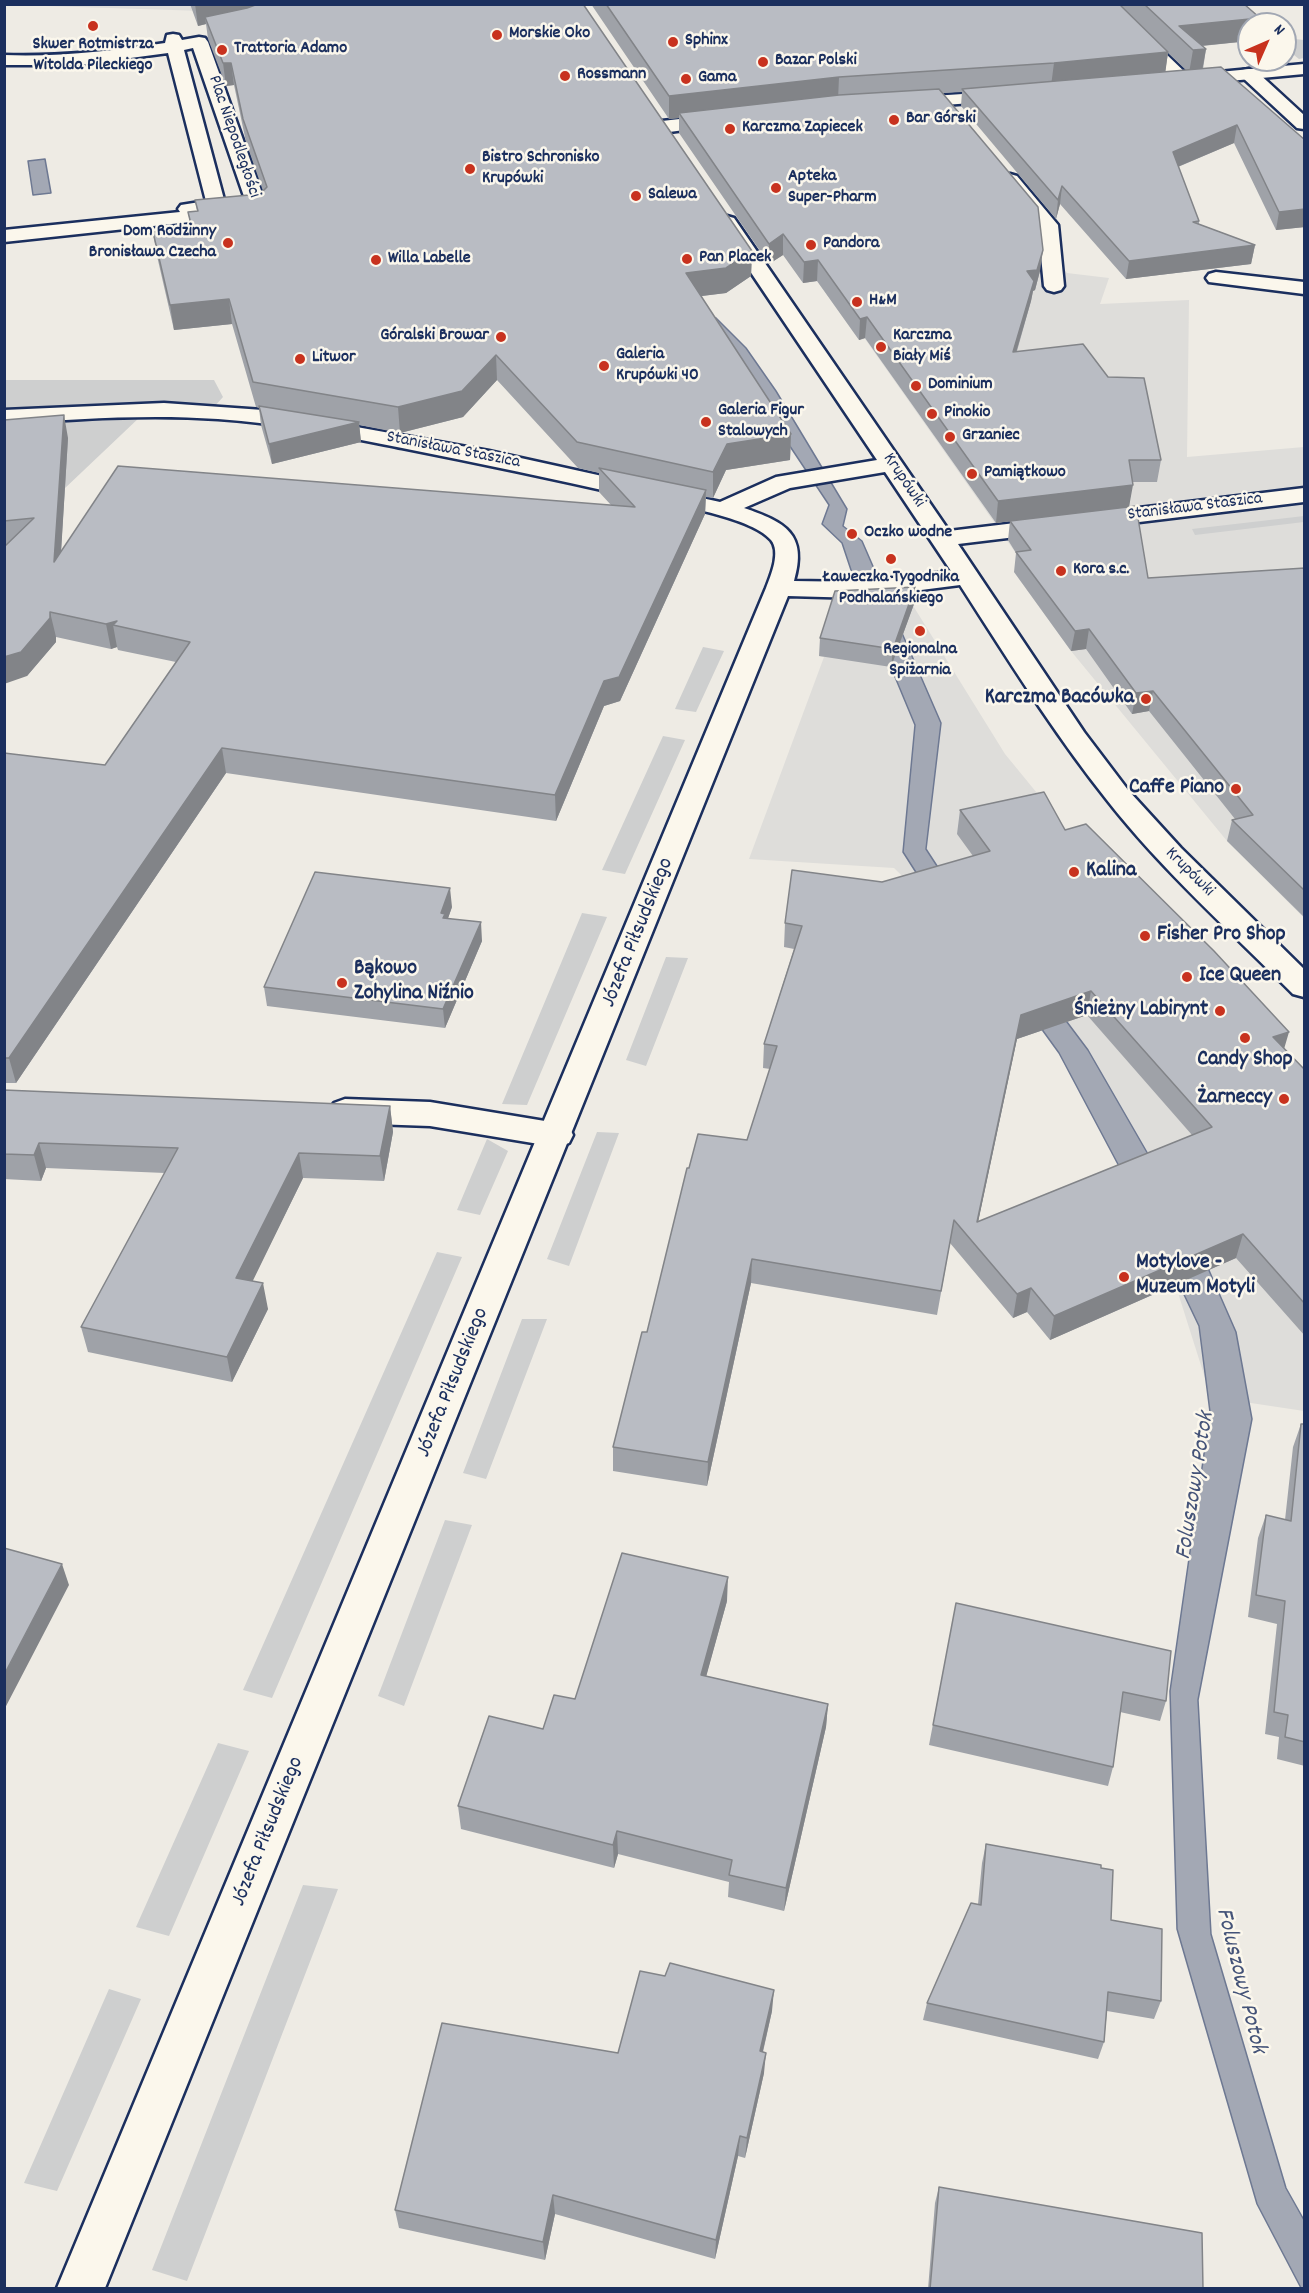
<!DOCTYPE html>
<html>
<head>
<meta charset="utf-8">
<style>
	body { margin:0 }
	#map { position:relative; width:1309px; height:2293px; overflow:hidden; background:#eeebe4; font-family:Dekko,sans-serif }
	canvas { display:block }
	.frame { position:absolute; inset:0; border:6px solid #1b2f5e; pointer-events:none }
	.north { position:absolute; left:1237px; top:12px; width:60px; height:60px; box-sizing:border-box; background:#fbf7ec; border:2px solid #a1a7b3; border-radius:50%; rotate:45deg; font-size:16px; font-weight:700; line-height:24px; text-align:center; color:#1b2f5e }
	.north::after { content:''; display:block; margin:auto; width:21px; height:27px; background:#c8321e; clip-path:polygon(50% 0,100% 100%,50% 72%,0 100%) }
</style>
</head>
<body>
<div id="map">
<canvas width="1309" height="2293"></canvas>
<div class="frame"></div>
<div class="north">N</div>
</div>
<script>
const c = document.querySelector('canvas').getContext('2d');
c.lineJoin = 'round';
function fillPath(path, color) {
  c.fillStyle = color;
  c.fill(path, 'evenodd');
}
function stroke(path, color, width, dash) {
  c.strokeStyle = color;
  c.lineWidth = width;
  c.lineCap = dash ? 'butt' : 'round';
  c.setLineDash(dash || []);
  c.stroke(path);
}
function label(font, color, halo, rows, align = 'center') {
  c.font = font + ' Dekko,sans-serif';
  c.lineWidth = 5;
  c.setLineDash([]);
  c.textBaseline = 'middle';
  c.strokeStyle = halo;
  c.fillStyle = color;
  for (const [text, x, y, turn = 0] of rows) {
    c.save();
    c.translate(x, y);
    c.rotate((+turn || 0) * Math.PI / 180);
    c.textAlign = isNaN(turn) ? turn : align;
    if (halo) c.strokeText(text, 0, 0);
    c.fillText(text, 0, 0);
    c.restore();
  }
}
fillPath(new Path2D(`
	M15,5H265L204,11Z
	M933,113L1067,273L1109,278L1100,304L1189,300L1187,457L1304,447V918L1227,841L1071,651L1014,572L1027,569L865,339L859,340L808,268Z
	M912,604L1005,754L1082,848L1304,1080V1411L1211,1397L1160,1236L1059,1054L1012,984L894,868L749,859L824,657L819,656L834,608Z`), '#deddda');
fillPath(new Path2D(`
	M1285,38L1304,40V58L1299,59L1285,48Z
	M5,380H214L223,397L204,418L141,416L5,545Z
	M1304,516V522L1195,535L1192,529Z
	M703,647L724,651L696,712L675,709Z
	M663,736L685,740L625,874L602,870Z
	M582,913L607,917L527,1105L502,1104Z
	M666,957L688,958L646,1066L626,1060Z
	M597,1132L619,1133L569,1266L547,1259Z
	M487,1139L508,1151L480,1215L457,1210Z
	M437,1252L462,1257L272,1698L243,1690Z
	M522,1319H547L486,1479L463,1473Z
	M445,1520L472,1525L404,1706L378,1696Z
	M218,1743L249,1751L169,1936L136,1927Z
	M303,1885L338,1889L187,2281L152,2270Z
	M109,1989L141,1999L57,2191L24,2183Z`), '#cecfcf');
const water = new Path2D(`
	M45,159L51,193L33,195L28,161Z
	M655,295L716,318L746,348L776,391L847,509L843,526L862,541L941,723L926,849L969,915L1028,970L1088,1050L1190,1227L1236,1332L1252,1419L1198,1700L1211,1934L1286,2188L1304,2220V2288H1301L1257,2204L1177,1929L1170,1691L1210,1412L1199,1326L1156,1236L1059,1053L1004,977L947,921L903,852L915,725L853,576L842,543L822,524L829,505L728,353Z`);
fillPath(water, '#a3a8b4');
stroke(water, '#6d7892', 1.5);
const lane = new Path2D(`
	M1096,4H1114L1189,76L1192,80L1189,84H1177Z
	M1249,69L1255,70L1304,115V129L1297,128L1243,78L1240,74L1243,70Z
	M1010,174L1017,176L1058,225L1064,286L1061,290L1054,292L1047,290L1044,286L1038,226L1000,180L1003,176Z
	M1216,272L1304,282V294L1209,282L1206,278L1209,274Z
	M345,1099L430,1102L557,1123L569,1127L573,1135L569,1143L557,1147L430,1126L345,1123L334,1119L329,1111L334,1103Z`);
const street = new Path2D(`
	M173,34L179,35L182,40L199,37L205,38L208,42L268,210L265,214L4,242V230L180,212L178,209L181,205L206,201L168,53L78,65H4V55C59,57 112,51 165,43L167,35ZM193,48L247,205L226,207L184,50Z
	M1304,64V74L1187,85L1181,84L1178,80L1181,76L1187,75Z
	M1007,91L1013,92L1016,96L1013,100L903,108L897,107L894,103L897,99L903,98Z
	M723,114L729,116L732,120L729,124L662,133L655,131L653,127L655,123L662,121Z
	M727,216L734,218L949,531L1304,488V502L958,544L1084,732L1128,790L1181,848L1304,969V997L1293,994C1232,933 1160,868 1107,800C1053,732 1007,658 960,585L859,598L788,596L105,2288H57L766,588C771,575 781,552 771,540C750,515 662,503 629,496C554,479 478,463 402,448C341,436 280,423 218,419C147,414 76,419 4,424V410L164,403L263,410L489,451L720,502L776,477L877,460L717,222L720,218ZM885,472L951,571L859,582L794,581C808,534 785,522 744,508L790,488Z`);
stroke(lane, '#1b2f5e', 5);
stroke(street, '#1b2f5e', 5);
fillPath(lane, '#fbf7ec');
fillPath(street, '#fbf7ec');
fillPath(new Path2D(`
	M190,4H583L752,251L751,276L726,293L701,296L791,434L790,460L726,470L713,498L706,497L705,514L620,701L604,706L556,821L226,773L16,1083H4V753L105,765L176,662L118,650L117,647L111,649L56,637V642L27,676L7,545H4V420L68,438L61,550L611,505L599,492V473L578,468L497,380L463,417L400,433L359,425L361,442L272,464L261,425L259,408L256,407L232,324L174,330L157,256L153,232L191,228L188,212L197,211L195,200L260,194L263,191L246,142L234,85L226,86L208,39L206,24L198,26Z
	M591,4H1244L1249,41L1202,46L1206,49L1203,69L1305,140V227L1276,230L1234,143L1178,167L1199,221V224L1255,245L1251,264L1126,279L1060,204L1056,219L961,106L962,92L943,93L1040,271L1035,290L1033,291L1031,301L1017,351L1161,460L1157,482H1132L1129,506L1148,578L1305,568V918L1227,841L1232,820L1235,819L1149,711L1132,714L1086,649L1071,651L1014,572L1016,553L1008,540L1010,521L996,523L865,338L859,340L817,281L803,283L783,255L769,264L679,133V118L669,119ZM1168,53L1185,69L1186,70L1165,72Z
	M914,604L891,667L819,656L820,638Z
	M960,810L1065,830L1305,1070V1336L1236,1258L1050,1340L1027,1312L1013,1318L950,1243L937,1315L751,1283L707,1486L613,1471V1447L647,1332L689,1168L747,1140L770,1069L763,1068L764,1044L794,949L784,947L785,923L973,856L957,834ZM1087,1015L1192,1135L978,1222L1017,1039Z
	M452,907L448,918L482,941L445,1028L267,1006L264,987Z
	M4,1090L390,1106L393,1132L384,1181L303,1178L252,1281L268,1309L232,1382L88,1352L81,1327L165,1173L46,1168L41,1181L4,1179Z
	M1301,1424H1305V1766L1277,1759L1279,1737L1265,1734L1277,1624L1248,1617L1258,1538L1266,1515L1285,1520L1293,1447Z
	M727,1601L706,1676L828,1704L826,1727L784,1911L728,1897L729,1882L618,1854L614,1868L461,1829L458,1806L575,1699Z
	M956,1603L1166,1701L1160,1721L1120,1712L1113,1767L1108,1786L929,1745Z
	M986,1844L1101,1868L1111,1920L1161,2001L1154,2019L1107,2011L1104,2042L1098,2059L923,2020L927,2003L978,1904L982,1863Z
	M772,2011L763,2052L764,2073L745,2158L738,2156L715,2259L555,2214L545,2260L399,2228L395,2210L618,2053Z
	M939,2187L1203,2289H928L935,2203Z`), '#9fa2a8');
fillPath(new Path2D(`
	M195,4H278L205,17L206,24L198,26Z
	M1260,18L1259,24H1249V41L1189,47L1179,26Z
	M1206,49L1202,71L1189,73L1193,50Z
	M1168,52L1165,75L1051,86L1054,63Z
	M223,63H231L234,85L226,86Z
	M839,77L838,100L679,113V118L669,119V96Z
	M1237,125L1234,143L1170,170L1173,152Z
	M1062,186L1060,204L1056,219L1058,200Z
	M1305,209V227L1276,230L1279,212Z
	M783,234V255L769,264V244Z
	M1255,245L1251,264L1126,279L1129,261Z
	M1043,250L1040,271L1035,290L1033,291L1031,301L1010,373L1013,352L1027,271Z
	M752,251L751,276L726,293L686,298V273Z
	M818,260L817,281L803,283L804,262Z
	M229,299L232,324L174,330L170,305Z
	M867,317L865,338L859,340L860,319Z
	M496,355L497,380L463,417L400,433L398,407Z
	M64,415L68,438L59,586L54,562Z
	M359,422L361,442L272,464L269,444Z
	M791,434L790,460L726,470L713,498V472L727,444Z
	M1133,485L1129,507L996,523L998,501Z
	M706,490L705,514L620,701L604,706L556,821L555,795L604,681Z
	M915,587L914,604L891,667L893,649Z
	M50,612L56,637V642L27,676L4,684V657Z
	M117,621L113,625L117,647L111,649L106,624Z
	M1089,629L1086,649L1071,651L1075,631Z
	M1153,691L1149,711L1132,714L1136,693Z
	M222,748L226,773L16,1083L9,1058Z
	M450,888L452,907L446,924L441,913Z
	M481,922L482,941L445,1028L443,1009Z
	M1091,991L1087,1015L1017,1039L973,1246L977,1222L1021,1015Z
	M1289,1032L1282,1056L1273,1037Z
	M390,1106L393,1132L384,1181L380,1156Z
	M39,1143L46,1168L41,1181L34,1155Z
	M299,1153L303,1178L242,1303L236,1278Z
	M1243,1234L1236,1258L1050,1340L1054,1316Z
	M752,1259L751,1283L707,1486L708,1462Z
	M263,1283L268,1309L232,1382L227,1357Z
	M1031,1288L1027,1312L1013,1318L1017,1294Z
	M62,1564L69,1585L4,1710V1675Z
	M728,1577L727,1601L700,1699L701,1675Z
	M828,1704L826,1727L784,1911L786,1888Z
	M617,1831L618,1854L614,1868L613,1845Z
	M774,1990L772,2011L758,2072L760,2051Z
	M766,2053L764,2073L745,2158L747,2138Z
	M740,2136L738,2156L715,2259L716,2240Z
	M553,2195L555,2214L545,2260L543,2242Z`), '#828488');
const building = new Path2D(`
	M258,4H583L752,251L726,268L686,273L791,434L727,444L713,472L577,442L496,355L462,391L398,407L253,382L229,299L170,305L153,232L192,228L188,212L198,211L195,200L260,194L267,187L243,119L231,63H223L205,17L247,8Z
	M606,4H1119L1168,52L1054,63L839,77L669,96Z
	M1144,4H1244L1260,18L1179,26L1206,49L1193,50Z
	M1221,67L1305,140V209L1279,212L1237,125L1173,152L1199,221L1193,222L1255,245L1129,261L1062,186L1058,200L962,89Z
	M939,89L1038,207L1043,250L1037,270L1027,271L1034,281L1013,352L1083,344L1108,377L1144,378L1161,460H1129L1133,485L998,501L867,317L860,319L818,260L804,262L783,234L769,244L679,113L839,95Z
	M259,406L359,422L269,444Z
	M64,415L54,562L118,466L635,507L599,468L706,490L619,677L604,681L555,795L222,748L9,1058H4V753L105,765L190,642L113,625L117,621L106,624L50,612V618L21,652L4,657V547L34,518L4,521V420Z
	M1136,506L1148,578L1305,568V891L1232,820L1253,815L1153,691L1136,693L1089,629L1075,631L1016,552L1031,550L1010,521Z
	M915,587L893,649L820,638L835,591Z
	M1044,792L1065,830L1086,824L1214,951L1289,1032L1273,1037L1305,1070V1304L1243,1234L1054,1316L1031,1288L1017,1294L954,1220L941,1291L752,1259L708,1462L613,1447L642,1332H647L687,1168H689L698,1134L747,1140L777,1046L764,1044L802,926L785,923L792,870L882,882L990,851L960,810ZM1091,991L1212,1127L977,1222L1021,1015Z
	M315,872L450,888L441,913L445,914L443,918L481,922L443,1009L264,987Z
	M4,1090L390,1106L380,1156L299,1153L236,1278L263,1283L227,1357L81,1327L178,1148L39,1143L34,1155L4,1154Z
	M1301,1424H1305V1742L1285,1737L1288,1715L1274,1712L1285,1601L1256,1595L1266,1515L1291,1521Z
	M4,1548L62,1564L4,1675Z
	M622,1553L728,1577L701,1675L828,1704L786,1888L729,1875L732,1860L617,1831L613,1845L458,1806L489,1716L543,1729L554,1695L575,1699Z
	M956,1603L1171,1651L1166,1701L1123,1692L1113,1767L933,1725Z
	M986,1844L1101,1865V1868L1113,1870L1111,1920L1162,1929L1161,2001L1108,1992L1104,2042L927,2003L971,1903L981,1905Z
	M670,1963L774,1990L760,2051L766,2053L747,2138L740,2136L716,2240L553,2195L543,2242L395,2210L442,2023L618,2053L640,1971L665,1976Z
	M939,2187L1202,2233L1203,2289H930Z`);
fillPath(building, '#b9bcc3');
stroke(building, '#828488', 1.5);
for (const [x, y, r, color] of [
	[93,26,6,"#c8321e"],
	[497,35,6,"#c8321e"],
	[673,42,6,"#c8321e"],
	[222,50,6,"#c8321e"],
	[763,62,6,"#c8321e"],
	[565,76,6,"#c8321e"],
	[686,79,6,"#c8321e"],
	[894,120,6,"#c8321e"],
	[730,129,6,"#c8321e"],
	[470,169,6,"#c8321e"],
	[776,188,6,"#c8321e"],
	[636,196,6,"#c8321e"],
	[228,243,6,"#c8321e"],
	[811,245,6,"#c8321e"],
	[687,259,6,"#c8321e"],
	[376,260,6,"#c8321e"],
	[857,302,6,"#c8321e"],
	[501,337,6,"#c8321e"],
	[881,347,6,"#c8321e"],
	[300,359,6,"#c8321e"],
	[604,366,6,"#c8321e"],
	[916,386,6,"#c8321e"],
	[932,414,6,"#c8321e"],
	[706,422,6,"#c8321e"],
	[950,437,6,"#c8321e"],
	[972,474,6,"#c8321e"],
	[852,534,6,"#c8321e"],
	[891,559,6,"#c8321e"],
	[1061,571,6,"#c8321e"],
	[920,631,6,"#c8321e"],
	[1146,699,6,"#c8321e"],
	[1236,789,6,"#c8321e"],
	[1074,872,6,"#c8321e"],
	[1145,936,6,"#c8321e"],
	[1187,977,6,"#c8321e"],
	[342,983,6,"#c8321e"],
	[1220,1011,6,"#c8321e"],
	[1245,1038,6,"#c8321e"],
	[1284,1099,6,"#c8321e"],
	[1124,1277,6,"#c8321e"]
]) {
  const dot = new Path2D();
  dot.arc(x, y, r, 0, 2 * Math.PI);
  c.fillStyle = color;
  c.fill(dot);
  stroke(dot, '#fbf7ec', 2);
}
label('bold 18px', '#1b2f5e', '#fbf7ec', [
	["Morskie Oko",509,35],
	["Sphinx",685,42],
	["Skwer Rotmistrza",93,46,"center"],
	["Witolda Pileckiego",93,67,"center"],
	["Trattoria Adamo",234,50],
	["Bazar Polski",775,62],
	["Rossmann",577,76],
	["Gama",698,79],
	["Bar Górski",906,120],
	["Karczma Zapiecek",742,129],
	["Bistro Schronisko",482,159],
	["Krupówki",482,180],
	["Apteka",788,178],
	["Super-Pharm",788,199],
	["Salewa",648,196],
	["Dom Rodzinny",216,233,"right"],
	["Bronisława Czecha",216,254,"right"],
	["Pandora",823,245],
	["Pan Placek",699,259],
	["Willa Labelle",388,260],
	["H&M",869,302],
	["Góralski Browar",489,337,"right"],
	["Karczma",893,337],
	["Biały Miś",893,358],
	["Galeria",616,356],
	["Krupówki 40",616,377],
	["Litwor",312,359],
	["Dominium",928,386],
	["Galeria Figur",718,412],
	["Stalowych",718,433],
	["Pinokio",944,414],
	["Grzaniec",962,437],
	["Pamiątkowo",984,474],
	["Oczko wodne",864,534],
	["Kora s.c.",1073,571],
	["Ławeczka Tygodnika",891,579,"center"],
	["Podhalańskiego",891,600,"center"],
	["Regionalna",920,651,"center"],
	["Spiżarnia",920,672,"center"]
], 'left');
label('18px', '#1b2f5e', '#fbf7ec', [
	["Plac Niepodległości",233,137,71],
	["Stanisława Staszica",453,451,11],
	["Krupówki",903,481,56],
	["Stanisława Staszica",1195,508,-7],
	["Krupówki",1189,873,45]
]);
label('bold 22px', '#1b2f5e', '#fbf7ec', [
	["Karczma Bacówka",1134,699,"right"],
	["Caffe Piano",1224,789,"right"],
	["Kalina",1086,872],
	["Fisher Pro Shop",1157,936],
	["Bąkowo",354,970],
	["Zohylina Niźnio",354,995],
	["Ice Queen",1199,977],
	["Śnieżny Labirynt",1208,1011,"right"],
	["Candy Shop",1245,1061,"center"],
	["Żarneccy",1272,1099,"right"],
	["Motylove -",1136,1264],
	["Muzeum Motyli",1136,1289]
], 'left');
label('22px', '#1b2f5e', '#fbf7ec', [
	["Józefa Piłsudskiego",639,933,-68],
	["Józefa Piłsudskiego",454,1383,-68],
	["Józefa Piłsudskiego",269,1832,-68]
]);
label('italic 24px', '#445378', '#fbf7ec', [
	["Foluszowy Potok",1197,1486,-81],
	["Foluszowy Potok",1239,1981,76]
]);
</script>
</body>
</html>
